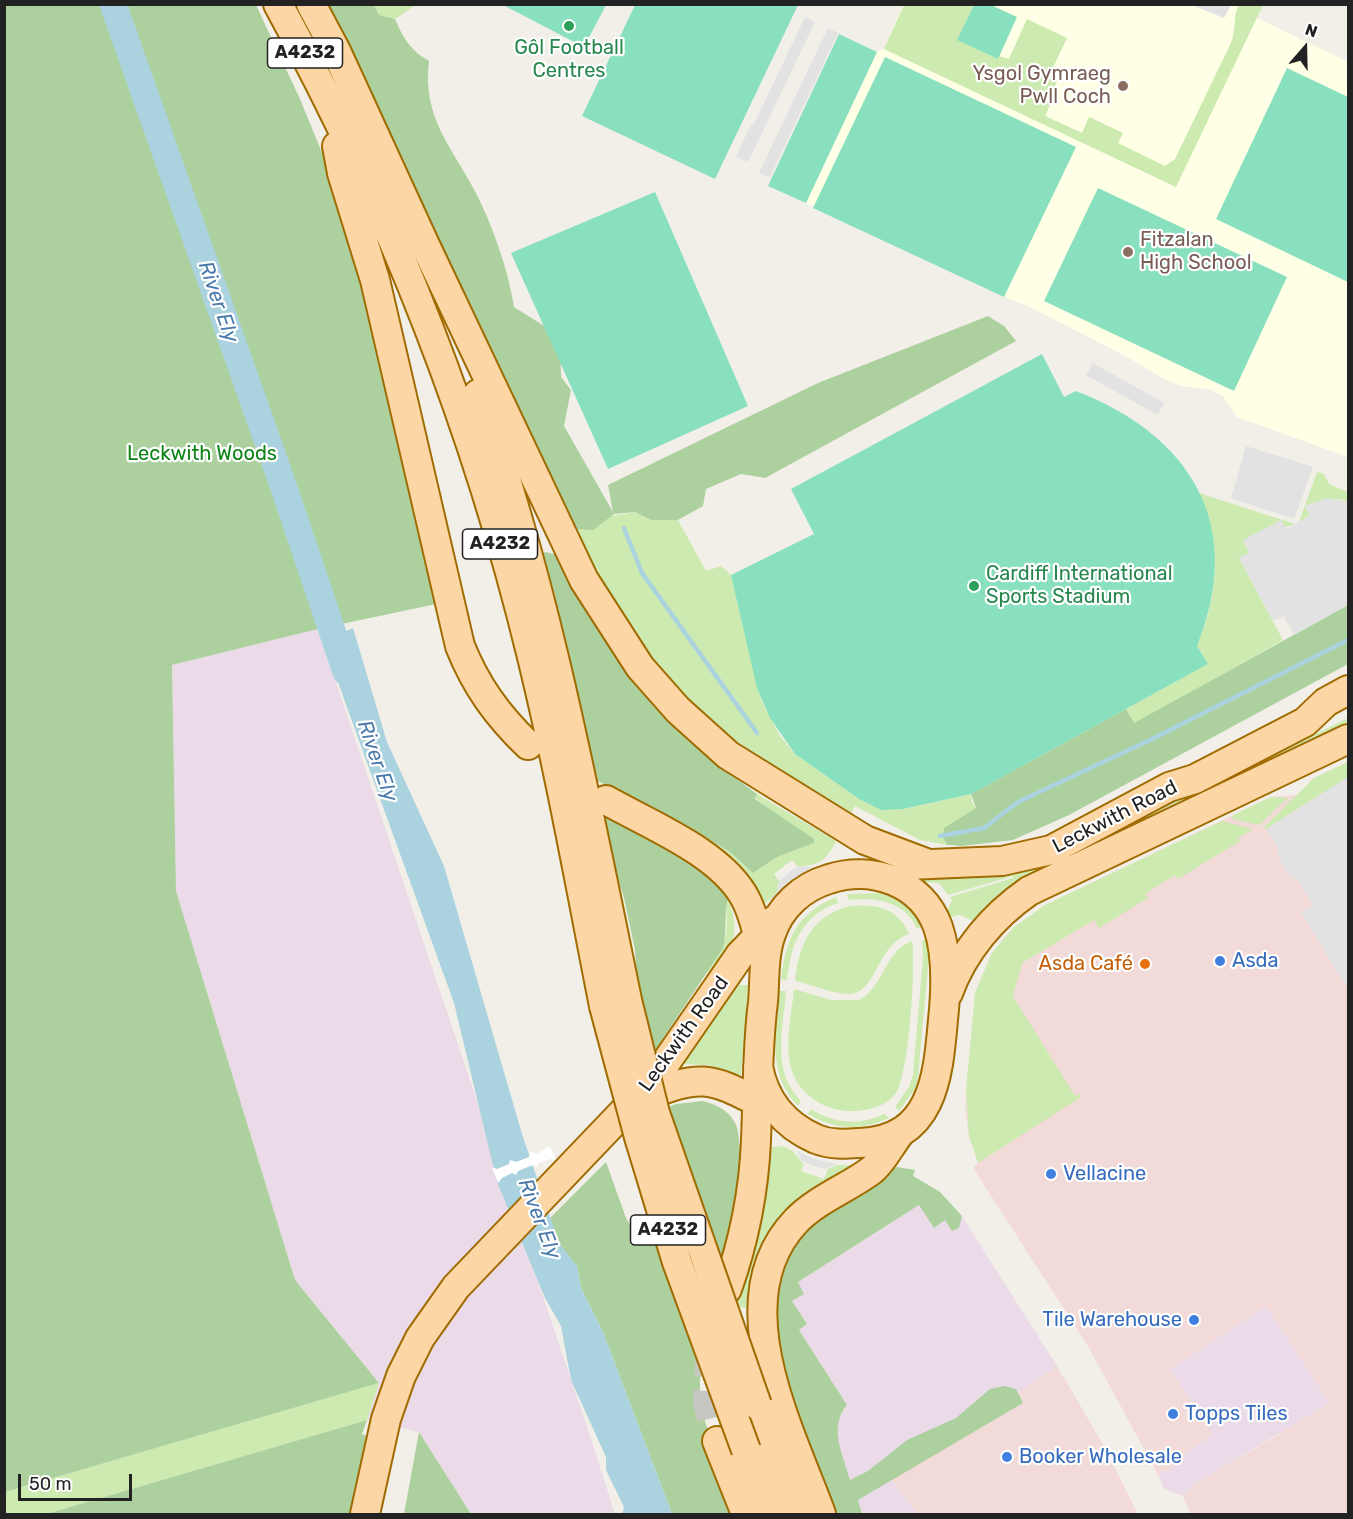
<!DOCTYPE html>
<html>
<head>
<meta charset="utf-8">
<style>
	body { margin:0 }
	#map { position:relative; width:1353px; height:1519px; overflow:hidden; background:#f2efe9; font-family:Rubik,sans-serif }
	canvas { display:block }
	.frame { position:absolute; inset:0; border:6px solid #222; pointer-events:none }
	.north { position:absolute; left:1275px; top:18px; width:60px; height:60px; -webkit-text-stroke:4px #fff; paint-order:stroke; rotate:20deg; font-size:16px; font-weight:700; line-height:24px; text-align:center; color:#222 }
	.north::after { content:''; display:block; margin:auto; width:21px; height:27px; background:#222; clip-path:polygon(50% 0,100% 100%,50% 72%,0 100%) }
	.scale { position:absolute; left:18px; top:1474px; width:114px; height:27px; box-sizing:border-box; border:3px solid #222; border-top:0; padding-left:8px; font-size:18px; line-height:21px; white-space:nowrap; color:#222; -webkit-text-stroke:4px #fff; paint-order:stroke }
</style>
</head>
<body>
<div id="map">
<canvas width="1353" height="1519"></canvas>
<div class="frame"></div>
<div class="north">N</div>
<div class="scale">50 m</div>
</div>
<script>
const c = document.querySelector('canvas').getContext('2d');
c.lineJoin = 'round';
function fillPath(path, color) {
  c.fillStyle = color;
  c.fill(path, 'evenodd');
}
function stroke(path, color, width, dash) {
  c.strokeStyle = color;
  c.lineWidth = width;
  c.lineCap = dash ? 'butt' : 'round';
  c.setLineDash(dash || []);
  c.stroke(path);
}
function label(font, color, halo, rows, align = 'center') {
  c.font = font + ' Rubik,sans-serif';
  c.lineWidth = 4.5;
  c.setLineDash([]);
  c.textBaseline = 'middle';
  c.strokeStyle = halo;
  c.fillStyle = color;
  for (const [text, x, y, turn = 0] of rows) {
    c.save();
    c.translate(x, y);
    c.rotate((+turn || 0) * Math.PI / 180);
    c.textAlign = isNaN(turn) ? turn : align;
    if (halo) c.strokeText(text, 0, 0);
    c.fillText(text, 0, 0);
    c.restore();
  }
}
fillPath(new Path2D(`
	M1348,762V1512L1342,1514H1190L1183,1496L1194,1484L1283,1432L1213,1434L1176,1460L1179,1464L1158,1475L1088,1346L973,1168L978,1163L969,1136L965,1108L975,993L992,953L1003,939L1014,927L1045,905L1271,797L1297,795L1314,778Z
	M1057,1366L1104,1446L1138,1514H917L890,1477Z`), '#f2dad9');
fillPath(new Path2D(`
	M318,629L593,1445L615,1514H471L419,1432L367,1420L379,1383L295,1280L176,891L172,665Z
	M919,1205L945,1220L963,1218L1057,1366L890,1477L917,1514H862L831,1432L847,1405L799,1330L807,1324L792,1301L804,1294L797,1283Z
	M1266,1306L1330,1403L1194,1484L1183,1496L1172,1492L1164,1488L1158,1475L1178,1464L1176,1460L1213,1434L1170,1369Z`), '#ebdbe8');
fillPath(new Path2D(`
	M904,5H1263L1257,18L1348,62V457L1237,417L1223,396L1208,389L1181,386L1166,380L1131,359L1028,306L1004,297L806,203L877,52L884,49L1176,187L1180,178L1116,146L1122,133L1090,117L1082,133L1045,116L1052,100L893,27Z`), '#ffffe5');
fillPath(new Path2D(`
	M374,5H416L395,19L379,15Z
	M904,5H974L958,40L998,59L999,56L1009,59L1027,19L1067,38L1048,78L1057,82L1053,90L1056,91L1045,116L1082,133L1089,117L1123,133L1118,143L1165,166L1175,159L1230,45C1237,30 1232,18 1239,5H1263L1176,187L884,49Z
	M1317,472L1324,474L1329,484L1348,492V502L1339,499L1305,506L1310,515L1299,522Z
	M1199,493L1295,524L1243,541L1249,553L1239,558L1283,640L1134,724L1126,709L1208,664L1197,646C1218,594 1223,545 1199,493Z
	M635,512L651,520H678L706,571L721,566L731,575L762,702L780,736L795,754L859,799L903,809L971,794L972,803L976,808L943,837L947,845L920,840L855,806L851,814C780,773 711,731 658,667C623,624 596,572 567,524Z
	M1348,718V725L1020,880L995,898L973,921L960,915L950,917L947,911L952,900L950,897L1013,878V876L948,895L939,883L925,882L922,876L1019,872L1059,859L1167,802L1195,794Z
	M1348,762V777L1266,829L1264,827L1314,778Z
	M614,788L730,852L753,873L777,857L814,843L755,798L757,794L836,841C827,860 818,867 797,866L792,860L774,874L779,881L776,894L765,904Z
	M1271,797L1288,798L1259,825L1232,819L1233,815Z
	M1222,821L1253,829L1238,838L1240,841L1178,879L1175,875L1145,894L1148,898L1099,928L1094,920L1022,963L1013,996L1075,1096L1079,1094L1081,1097L978,1163L969,1136L966,1090L975,993L992,953L1014,927L1045,905Z
	M604,835C623,895 634,937 638,1000Z
	M880,893C898,900 915,908 923,927L917,929C906,901 875,897 849,900L847,894Z
	M836,897L838,903C801,916 791,944 787,980L781,979C786,939 796,914 836,897Z
	M728,898C741,932 733,947 715,977L707,972C716,959 724,948 726,932C728,920 725,910 728,898Z
	M850,906C876,904 898,908 909,934C876,945 877,993 850,994C831,994 814,985 795,981C799,944 811,916 850,906Z
	M927,939L929,957L918,1076L915,1089L899,1111L895,1107L909,1087L913,1075L923,957L922,941Z
	M912,941C916,966 909,1071 897,1091C888,1106 872,1109 857,1111C824,1113 793,1093 789,1058C786,1036 792,1011 794,989L831,1000H859C885,986 884,951 912,941Z
	M738,985H748L741,1076L708,1065L679,1064L723,997L728,999Z
	M780,991H786C783,1030 771,1071 801,1101L798,1106C766,1073 776,1032 780,991Z
	M811,1109C835,1124 859,1126 884,1114L889,1118C860,1131 835,1130 808,1114Z
	M783,1146L793,1151L804,1165L801,1171L824,1179L828,1169L838,1165H855L753,1310L732,1305L765,1148Z
	M379,1383L367,1420L46,1514H5V1492Z`), '#cdebb0');
fillPath(new Path2D(`
	M5,5H256L300,99L369,267L441,603L318,629L172,665L176,891L295,1280L379,1383L5,1492Z
	M311,5H374L379,15L395,19C403,38 411,51 429,61C422,118 452,147 476,193C493,227 508,269 514,307L560,336L561,377L571,390L564,426L613,512L608,485L818,383L988,316L1004,326L1016,341L765,478L741,474L706,489L703,506L678,520H651L635,512L614,514L593,530L577,529L567,524Z
	M545,552L558,555L567,567C582,595 595,625 613,652C651,710 702,754 757,794L755,799L814,839V843L777,857L753,873L730,852L690,828L592,778L538,558Z
	M1348,605V664L1069,815L1013,840L962,846L947,845L943,837L944,828L976,808L971,794L1126,709L1134,723Z
	M601,809C641,832 702,858 728,898C724,915 727,931 723,948L652,1055L638,1000L635,950L624,898L604,835Z
	M703,1101C726,1107 740,1119 739,1145L746,1146L722,1278L666,1108L676,1104Z
	M606,1162L626,1218L640,1242L660,1239L700,1351V1406L736,1514H672L603,1332L581,1288L577,1266L559,1244L550,1218Z
	M897,1167L915,1170L913,1176L940,1192L962,1216L959,1228L952,1231L945,1220L934,1228L919,1205L798,1282L804,1294L792,1301L807,1324L799,1330L847,1405C828,1428 843,1454 850,1480L868,1471L907,1440L956,1418L990,1389L1004,1386L1016,1389L1023,1403L858,1500L862,1514H830L774,1354L775,1275L803,1228L887,1171Z
	M367,1420L362,1434L366,1436L353,1514H46Z
	M419,1432L471,1514H404Z`), '#add19e');
fillPath(new Path2D(`
	M503,5H606L584,47Z
	M635,5H798L715,179L582,116Z
	M974,5H991L1017,17L998,59L957,40Z
	M839,34L877,52L806,203L768,186Z
	M885,57L1076,147L1004,297L813,208Z
	M1287,68L1348,97V282L1216,219Z
	M1098,188L1287,277L1234,391L1044,301Z
	M655,192L748,406L608,469L511,253Z
	M1042,354L1064,397L1076,391C1192,436 1246,526 1197,646L1208,664L971,794L903,809L881,810L859,799L795,754L770,718L757,688L731,575L814,534L791,489Z`), '#88e0be');
fillPath(new Path2D(`
	M1192,5H1231L1224,18Z
	M805,17L815,22L748,162L736,157L751,124H754Z
	M828,28L838,33L770,177L759,173Z
	M1093,363L1164,403L1158,415L1086,375Z
	M1246,446L1313,467L1294,519L1231,498Z
	M1327,498L1348,502V605L1294,635L1284,616L1273,621L1239,558L1249,553L1243,540L1281,520L1287,529L1310,515L1305,506Z
	M1348,777V989L1301,913L1313,906L1298,880L1291,878L1277,855L1278,848L1266,829Z
	M797,866L812,867L776,894L779,881Z
	M796,1150L812,1158L837,1164L824,1169L802,1162Z`), '#e2e2e2');
fillPath(new Path2D(`
	M353,628L387,742L444,866L522,1134L559,1243L577,1266L581,1288L603,1332L672,1514H622L624,1507L606,1470V1457L571,1380L561,1326L545,1298L497,1182L454,1003L323,641Z`), '#aad3df');
fillPath(new Path2D(`
	M550,1146L556,1160L551,1159L539,1163L537,1167L533,1165L518,1171L516,1175L512,1173L502,1178L498,1183L492,1167L497,1169L509,1164L510,1160L516,1162L529,1157L531,1151L536,1154Z`), '#fff');
stroke(new Path2D(`
	M624,528L642,573L757,733
	M940,836L984,828L1018,802L1150,740L1348,640`), '#aad3df', 4.5);
stroke(new Path2D(`
	M113,4L283,485L346,672`), '#aad3df', 27);
stroke(new Path2D(`
	M710,1349L707,1402L717,1441`), '#c8c6c1', 28, [28, 14]);
const major = new Path2D(`
	M278,4C390,209 477,430 532,657C560,772 581,889 604,1006
	M311,4L336,51L425,245L584,580L640,667L678,710L728,755L865,840L926,863
	M337,146L342,173L375,280L460,646C476,686 497,715 528,745
	M478,394C547,591 585,796 627,1000
	M606,800C650,825 721,853 745,898C754,914 757,934 763,952
	M908,865L1002,861L1051,850L1169,787L1195,779L1305,722L1326,702L1348,690
	M948,993C963,951 993,916 1029,891L1348,739
	M639,1099C706,1071 710,1078 772,1109
	M727,1289C744,1241 754,1190 756,1140C758,1094 757,1048 763,1002C765,980 763,956 771,934C780,907 802,887 829,879C872,865 922,882 938,927C948,956 946,991 943,1020C938,1077 933,1140 860,1143C844,1144 831,1145 816,1139C784,1125 764,1100 758,1066
	M757,1405L797,1514
	M717,1441L746,1514
	M746,1450L771,1514
	M365,1514L386,1419L401,1376L420,1338L456,1287L653,1081L740,955L773,921
	M821,1514C790,1429 721,1300 796,1221C817,1199 848,1188 872,1170C883,1161 891,1144 900,1133`);
stroke(major, '#a06b00', 32);
stroke(major, '#fcd6a4', 28);
const majorBridge = new Path2D(`
	M627,1000L655,1113L757,1405
	M604,1006L639,1137L677,1262L746,1450`);
stroke(majorBridge, '#a06b00', 32, []);
stroke(majorBridge, '#fcd6a4', 28);
for (const [x, y, r, color] of [
	[569,26,6,"#2e9e5b"],
	[1123,86,6,"#8d6e63"],
	[1128,252,6,"#8d6e63"],
	[974,586,6,"#2e9e5b"],
	[1220,961,6,"#3f7fe0"],
	[1145,964,6,"#e8710a"],
	[1051,1174,6,"#3f7fe0"],
	[1194,1320,6,"#3f7fe0"],
	[1173,1414,6,"#3f7fe0"],
	[1007,1457,6,"#3f7fe0"]
]) {
  const dot = new Path2D();
  dot.arc(x, y, r, 0, 2 * Math.PI);
  c.fillStyle = color;
  c.fill(dot);
  stroke(dot, '#fff', 2);
}
for (const [x, y, w] of [
	[305,53,75],
	[500,544,75],
	[668,1230,75]
]) {
  const box = new Path2D();
  box.roundRect(x - w / 2, y - 15, w, 30, 4.5);
  c.fillStyle = '#fff';
  c.fill(box);
  stroke(box, '#222', 1.5);
}
label('bold 18px', '#222', null, [
	["A4232",305,53],
	["A4232",500,544],
	["A4232",668,1230]
]);
label('20px', '#27864d', '#fff', [
	["Gôl Football",569,48],
	["Centres",569,71],
	["Cardiff International",986,574,"left"],
	["Sports Stadium",986,597,"left"]
]);
label('20px', '#785e54', '#fff', [
	["Ysgol Gymraeg",1111,74],
	["Pwll Coch",1111,97],
	["Fitzalan",1140,240,"left"],
	["High School",1140,263,"left"]
], 'right');
label('20px', '#0c8416', '#fff', [
	["Leckwith Woods",202,454]
]);
label('20px', '#222', '#fff', [
	["Leckwith Road",1115,817,-27],
	["Leckwith Road",684,1034,-54]
]);
label('20px', '#366cbe', '#fff', [
	["Asda",1232,961],
	["Vellacine",1063,1174],
	["Tile Warehouse",1182,1320,"right"],
	["Topps Tiles",1185,1414],
	["Booker Wholesale",1019,1457]
], 'left');
label('20px', '#c56008', '#fff', [
	["Asda Café",1133,964]
], 'right');
label('italic 21px', '#4a7aab', '#fff', [
	["River Ely",218,302,71],
	["River Ely",377,761,71],
	["River Ely",539,1219,69]
]);
</script>
</body>
</html>
